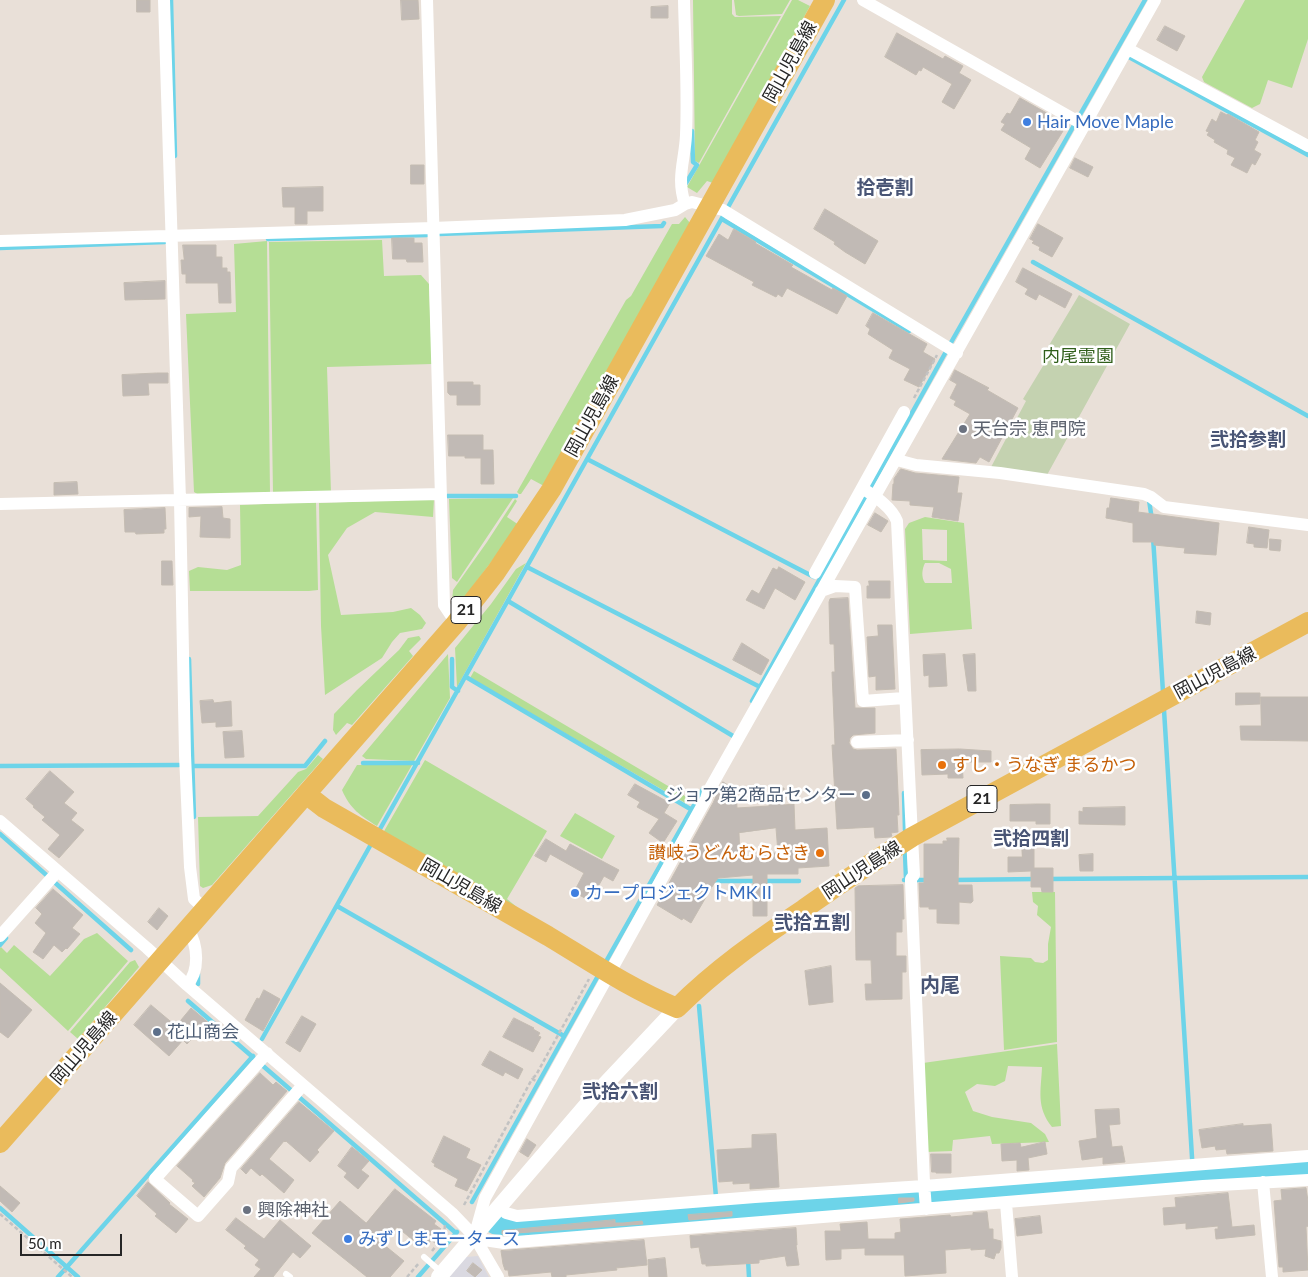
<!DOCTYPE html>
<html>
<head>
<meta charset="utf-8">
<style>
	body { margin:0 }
	#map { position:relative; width:1308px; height:1277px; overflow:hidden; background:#e9e0d8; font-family:Lato,sans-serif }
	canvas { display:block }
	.scale { position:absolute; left:20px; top:1234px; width:102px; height:22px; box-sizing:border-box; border:2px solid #262626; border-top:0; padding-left:6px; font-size:15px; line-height:18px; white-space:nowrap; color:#262626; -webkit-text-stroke:4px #fff; paint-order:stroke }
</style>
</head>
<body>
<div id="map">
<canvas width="1308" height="1277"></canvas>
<div class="scale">50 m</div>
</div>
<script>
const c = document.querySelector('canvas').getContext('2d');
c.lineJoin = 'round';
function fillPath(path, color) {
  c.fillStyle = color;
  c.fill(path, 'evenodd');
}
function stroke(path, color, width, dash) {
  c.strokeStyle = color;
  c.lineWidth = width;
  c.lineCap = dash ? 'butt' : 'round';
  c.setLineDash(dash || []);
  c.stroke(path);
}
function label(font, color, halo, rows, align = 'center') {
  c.font = font + ' Lato,"Noto Sans JP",sans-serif';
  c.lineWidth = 5;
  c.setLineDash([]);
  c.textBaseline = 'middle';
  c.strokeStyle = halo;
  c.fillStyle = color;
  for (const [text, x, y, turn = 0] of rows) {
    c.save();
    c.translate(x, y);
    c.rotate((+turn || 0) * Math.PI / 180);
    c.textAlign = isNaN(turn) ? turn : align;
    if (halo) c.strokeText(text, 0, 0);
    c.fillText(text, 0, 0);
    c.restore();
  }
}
fillPath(new Path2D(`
	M478,1256L489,1277H449L466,1257Z`), '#dad9e1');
fillPath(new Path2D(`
	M693,0H732V14L735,17L781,16L699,163L695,161Z
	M734,0H790L782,14L739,16L736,15Z
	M792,0H798L810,6L713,183L707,181L697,193L687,187Z
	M1245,0H1308V39L1292,88L1268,80L1260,104L1252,108L1204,82L1202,77Z
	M685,217L690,223L544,486L531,479L521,494H519L517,492L626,300L631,296L672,224H679Z
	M382,240L384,276L421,275L429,284L432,364L327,367L331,493H273L269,242Z
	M267,241L270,494L199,495L194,492L186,314L236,312L234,244Z
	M513,498L457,582L452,578L449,499Z
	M434,499L433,517L375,512L347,528L328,555L341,615L393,612L411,608L420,615L426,623L422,629L400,633L392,642L382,658L325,695L321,626L319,503Z
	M515,499L517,501L507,517L519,525L458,606H455L452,602L453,590L487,542Z
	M316,502L318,590L309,591H190L189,571L198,567L227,570L241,565L240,505Z
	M925,517L964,523L972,629L910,634L905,529L909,523ZM922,529L947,530V561L923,560ZM925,563H939L951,569L952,583H925C921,577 922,569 925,563Z
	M526,563L457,687L455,648L491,604L516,569Z
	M419,636L421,639L409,651L413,656L352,725L347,723L336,735L333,730L334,714L357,690L399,650L408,638Z
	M448,654L450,698L414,761L366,759L362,756Z
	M474,671L690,799L687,804L470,678Z
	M318,755L323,759L212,885L203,888L200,886L198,817L258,816L298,772L306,769Z
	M425,760L547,831L507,899L518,908L383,833Z
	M357,765H412L377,826C361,816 350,809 342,790Z
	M575,813L615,836L602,859L560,836Z
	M1032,892H1055L1057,1042L1004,1050L1000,956L1031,958L1035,962L1043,963L1048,960V944L1051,927L1037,915L1038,906L1033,902Z
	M97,933L128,961L68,1031L0,968V948L1,947L7,953L14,945L50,976L84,939Z
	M135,960L139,967L78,1039L70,1032L130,962Z
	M1057,1044L1061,1126L1052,1127C1036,1107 1041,1091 1042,1067L1008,1066L1005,1081L995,1086L977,1084L965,1092L973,1111L992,1117L1031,1123L1045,1134L1049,1142L992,1144L990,1136L953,1140L952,1151L926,1152L923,1063Z
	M1049,1188L1050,1197L961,1203L960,1196Z`), '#b5de95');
fillPath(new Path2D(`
	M1079,295L1130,324L1047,475L990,469L1026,401L1023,399L1046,361L1042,357Z`), '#c4d2b0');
stroke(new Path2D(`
	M171,0L175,156
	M1127,56L1308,155
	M686,183L697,165L693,162L692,131
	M722,219L909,331
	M439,234L662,226L664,223
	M268,239L427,235
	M0,248L165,242
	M1033,262L1308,416
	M587,459L814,577
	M445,496H516
	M1149,500L1152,520
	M1153,537L1163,692
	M527,567L760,687
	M508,601L733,736
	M189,659L194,817
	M452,659V687L458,691
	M466,677L692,810
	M752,701L953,339L1145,0
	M1164,710L1193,1173
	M363,763H418
	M0,766L179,765
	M192,766H305L325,741
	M904,793L905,830
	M380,829L844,0
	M0,834L131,950
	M905,853L906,879
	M1047,879L1308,877
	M904,880H929
	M954,880L1037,879
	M712,881H799
	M337,906L564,1036
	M0,945L6,938
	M604,965L703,789
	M198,984V974
	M188,1001L456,1233
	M699,1006L717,1208
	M262,1039L370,846
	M1258,1168L1259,1172
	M999,1188L1000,1192
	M472,1202L599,974
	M744,1206L745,1211
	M0,1208L78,1277
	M748,1259L749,1277
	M58,1277L253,1056
	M418,1277L457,1232`), '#6dd4e9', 4.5);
stroke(new Path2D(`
	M496,1222L517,1224L1308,1164`), '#6dd4e9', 25);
const building = new Path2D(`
	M137,0H150V12H137Z
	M401,0H418L419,19L402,20Z
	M668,6V18H651V7Z
	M1165,26L1185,36L1177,51L1157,40Z
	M897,33L943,59L945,56L963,66L959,73L971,80L954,109L942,102L952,84L923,67L921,71L919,70L916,75L885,57Z
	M1020,98L1052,116L1049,121L1054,123L1053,126L1063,131L1040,168L1025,159L1031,148L1001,130L1005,124L1001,122L1007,113L1010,114Z
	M1221,112L1227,115L1228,114L1259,132L1255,140L1258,142L1254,150L1261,154L1255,165L1252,163L1247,173L1231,165L1235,158L1227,154L1228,150L1214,142L1215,140L1207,135L1209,132L1206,131L1212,119L1216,122Z
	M1075,158L1093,167L1088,177L1070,168Z
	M411,165H424V184H411Z
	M323,187V211H307V224H295V207H283L282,188Z
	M825,209L878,241L865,264L845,252L834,244L835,242L814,229Z
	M1038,224L1063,238L1052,257L1039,250L1040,247L1032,243L1034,241L1030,239Z
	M734,229L756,242L755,243L793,265L791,267L832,290L833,288L847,296L837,314L787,288L782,297L778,294L776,297L752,285L754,282L706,256L719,234L728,240Z
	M392,238H414V243H422L423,262H407L406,259H393Z
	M183,245H216V257H222V268H227V272H230L231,303H219L218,283H186V274H182L181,260H184Z
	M1023,268L1072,294L1065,308L1039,294L1036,300L1025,294L1028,289L1016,282Z
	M165,281V299L125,300L124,283Z
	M873,313L927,344L923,352L935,359L919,387L904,380L910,369L889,358L893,350L868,334L870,329L866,326Z
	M955,370L989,388L987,390L1018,408L989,462L980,457L976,463L942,459L970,414L954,405L956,401L950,398L957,384L950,380Z
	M157,373H168V383H148L149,395L123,396L122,375Z
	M448,382H473V385H480V405H457V395H450L448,393Z
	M448,435H483V450H493L494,484H481V458H465V456H449Z
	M901,469L915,473L959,477L957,493H962L958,521L932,517L934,507L910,505V501L892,500L893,484H894V479Z
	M77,482L78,494L54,495V483Z
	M1111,498L1139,502L1138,512L1219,523L1216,555L1184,553L1185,548L1154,545V542H1133V523L1106,518L1107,508H1109Z
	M222,507L223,518L230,519V538L200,537L201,516L189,517V508Z
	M165,508L166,529H164V533L136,534L135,532H125L124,510Z
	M875,513L888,521L881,532L868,525Z
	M1249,527L1269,530L1267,548L1254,547V544L1247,543Z
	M1270,539L1281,540L1280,551L1270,550Z
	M162,561H172L173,585H162Z
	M779,567L805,582L795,600L775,588L764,609L746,600L752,590L759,594L773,568L777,570Z
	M869,581H890V598H867V586H869Z
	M848,598L855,708H875V733L853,735L850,738L849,743L853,749L857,750L896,749L899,815H897L898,832L891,833L892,836L890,837L875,838L874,827L837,829L832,745H835L832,672H835L834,644H830L829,602L830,599Z
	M1197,611L1211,613L1210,625L1196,623Z
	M878,625H892L895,689L876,690V676L869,677L867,637L878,636Z
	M742,643L769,660L761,675L733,660Z
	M945,654L947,686L929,687V675L924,676L923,655Z
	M975,654L976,691H968L963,655Z
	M1236,693H1260V704L1236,705Z
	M1261,697H1308V741L1241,740L1240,726H1261Z
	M213,700L214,703L231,701L232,726L216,727V722L202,723L200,701Z
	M242,731L244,757L225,758L223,732Z
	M960,749L991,751V762H962L963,778H948V774L922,775L921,750Z
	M50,771L74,792L64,803L77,813L71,820L84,830L59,858L48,849L60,835L42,820L45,817L33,807L34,806L26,799Z
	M723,782L736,790L737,808L769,806V788H784V805L794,804L795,830L827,828L829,866L798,868V874H767V916H753V875L718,878L705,897H706L691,923L683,918L682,920L657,905L713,803ZM776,828L778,853H769V855L740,857L739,833Z
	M635,784L670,803L664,813L677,821L663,843L649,833L659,819L637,807L640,802L628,795Z
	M1036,804H1050V824H1036V821H1010V805Z
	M1125,807V825L1079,824V811L1083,812V808Z
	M947,838H959L958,885H972L973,901L971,903L959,902V924L937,923V909H929V907H920L919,883H924V844H943V841H947Z
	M546,839L566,851L570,844L619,870L613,881L604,876L590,901L574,892L584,873L550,854L546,862L535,856Z
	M1022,845H1034V868H1053V892H1042L1041,887H1031V871L1008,872V857H1022Z
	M1093,854V871H1080L1079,855Z
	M903,885L904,919H902V932H896V956H906V972H902V999L866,1000L865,984H872L871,960H856L855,888L858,886Z
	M53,889L83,915L72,928L80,934L67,949L66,948L62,952L54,945L43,959L33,952L46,933L35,923L42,914L36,908Z
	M159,908L168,916L157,930L148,922Z
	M831,966L833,1002L809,1005L805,971Z
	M0,983L32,1010L8,1038L0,1032Z
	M264,990L280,999L263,1031L245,1020L257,998L259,999Z
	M151,1005L176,1026L191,1008L216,1029L208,1038L199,1031L187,1044L183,1040L169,1056L134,1025Z
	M302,1016L316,1024L300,1052L286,1043Z
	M514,1018L534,1028L533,1029L540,1033L538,1036L541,1037L533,1052L503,1037Z
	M490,1051L523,1069L518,1079L505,1072L503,1076L482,1065Z
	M260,1073L273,1085L276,1082L287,1091L225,1163L220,1178L204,1197L192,1186L195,1183L192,1181L193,1180L177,1166Z
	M299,1102L334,1131L317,1150L319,1152L310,1162L286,1141L285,1142L284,1141L269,1159L294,1180L284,1193L262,1174L260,1176L251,1168L246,1174L241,1169Z
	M1119,1109L1120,1124L1109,1125L1112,1147L1122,1146L1125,1162L1103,1164V1157L1082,1160L1079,1141L1097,1138L1095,1110Z
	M1243,1124V1126L1271,1124L1273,1151L1227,1154L1226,1149L1216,1150L1215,1146L1202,1148L1199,1130Z
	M776,1134L779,1187L750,1189V1183L733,1184V1181L719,1182L717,1150L752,1148V1135Z
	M444,1136L470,1149L466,1158L481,1165L467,1191L455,1186L458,1179L434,1166L435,1164L432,1162Z
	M527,1139L536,1145L528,1157L520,1152Z
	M1045,1142L1047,1154L1028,1158L1029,1170L1017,1171V1160L1002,1161L1001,1144L1020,1143L1021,1147Z
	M352,1147L369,1161L361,1170L369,1176L358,1189L344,1177L347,1173L338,1166Z
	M931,1154H951V1173H936V1172H932Z
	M148,1182L170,1203L169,1204L188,1219L176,1233L155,1216L157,1214L137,1196Z
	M0,1186L20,1203L12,1212L0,1201Z
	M1306,1188L1308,1201V1226L1306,1227L1308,1270L1283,1272V1267H1279L1274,1201L1282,1200L1281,1190Z
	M395,1189L436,1221L434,1224L441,1229L440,1230L443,1233L435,1243L431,1240L428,1245L423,1241L419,1245L397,1227L383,1244L404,1261L390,1277H367L312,1233L340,1201L366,1223Z
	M1228,1193L1232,1227L1254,1225L1255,1235L1216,1239L1215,1229H1218V1226L1186,1229V1223L1164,1225L1163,1208L1176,1207L1175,1198Z
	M899,1198H914V1201L899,1203Z
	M732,1212V1216L689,1220L688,1215Z
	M987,1212L989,1229H993V1239L1001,1241V1248L999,1253H996L994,1259L985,1256L986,1249L971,1250V1248L945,1250L946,1273L905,1276L904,1255H865V1248L841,1249V1259L826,1260L825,1231H841L840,1224L867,1222L868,1239H895V1233L901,1232L900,1219L950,1215L951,1217L973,1215V1213Z
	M1040,1216L1042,1233L1017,1236L1015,1219Z
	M236,1218L264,1239L280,1220L311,1246L300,1258L293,1252L273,1277H254L261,1269L255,1265L259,1260L244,1248L246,1246L226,1230Z
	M615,1220V1223H623L642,1221L643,1224L502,1234V1231Z
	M796,1228L797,1245H796L799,1265L787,1266L785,1256L759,1260V1263L706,1266V1264H702L699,1247L691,1248L690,1236Z
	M644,1240L647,1265L616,1268L617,1270L566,1275V1277H552L551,1272L509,1276L508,1270H505L503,1264L501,1251Z
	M665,1258L667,1277H649L648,1260Z
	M473,1263L482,1270L475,1277L467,1271Z`);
fillPath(building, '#c1bab5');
stroke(building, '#c4bcb2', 1);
stroke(new Path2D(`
	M914,398L937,355
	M533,1078L536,1075L589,979
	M464,1205L532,1079L536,1081
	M0,1214L72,1277
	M432,1251L444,1236L445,1224
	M407,1277L419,1263`), '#c2c2c2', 2.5, [4, 2.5]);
stroke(new Path2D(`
	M424,1257L441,1272
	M286,1274L290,1277`), '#fff', 6);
stroke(new Path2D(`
	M164,0L180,500L185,755L190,867L194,899L205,909
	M427,0L444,605L456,623
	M684,0C685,45 688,90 686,135C685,160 676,178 685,204
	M863,0L1084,125
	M1128,49L1308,146
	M0,241L433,228L625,220L675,210L685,204L692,202L723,210L957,353
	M897,460L916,465L1000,473L1144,494L1151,497L1164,507L1308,525
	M862,488C874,496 891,506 897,521L912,837L914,875L911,879V882L924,1183L926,1209
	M0,504L441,494
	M815,573L904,412
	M821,591L835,586L855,587L863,701L904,698
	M857,742L908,740
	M0,821L147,948L187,985L452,1213L474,1236L498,1277
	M0,936L58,871
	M187,985C200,971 198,945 188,929
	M267,1053L155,1179L198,1216L228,1182L231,1168L303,1085
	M1263,1182L1272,1277
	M1006,1203L1012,1277
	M506,1213L517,1216L755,1197L924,1186L1308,1156
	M475,1234L485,1198L706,799L708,792L1155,0
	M474,1236L484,1240L504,1243L1203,1186L1308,1180`), '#fff', 12);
stroke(new Path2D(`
	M439,1277L596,1094L677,1008`), '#fff', 16);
stroke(new Path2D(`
	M306,794L324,808C399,851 474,893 548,936C591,962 631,989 677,1008C715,970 759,939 804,909C839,884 876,860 912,837L1308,622
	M0,1143L456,623L496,572L551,490L825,0`), '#eabb5c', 20);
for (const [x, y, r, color] of [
	[1027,122,5,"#3f7fe0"],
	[963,429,5,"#6b7280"],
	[942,765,5,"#e8710a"],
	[866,795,5,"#5c6f8a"],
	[820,853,5,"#e8710a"],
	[575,893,5,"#3f7fe0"],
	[157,1032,5,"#5c6f8a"],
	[247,1210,5,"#6b7280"],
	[348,1239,5,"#3f7fe0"]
]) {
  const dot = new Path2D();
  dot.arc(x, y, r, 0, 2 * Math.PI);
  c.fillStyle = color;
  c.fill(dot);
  stroke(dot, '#fff', 2);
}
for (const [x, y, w] of [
	[466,610,30],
	[982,799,30]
]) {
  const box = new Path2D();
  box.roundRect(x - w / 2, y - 13.5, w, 27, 4);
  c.fillStyle = '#fff';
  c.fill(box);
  stroke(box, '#262626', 1);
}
label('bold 16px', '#262626', null, [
	["21",466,610],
	["21",982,799]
]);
label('18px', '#262626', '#fff', [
	["岡山児島線",790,62,-61],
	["岡山児島線",592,416,-61],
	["岡山児島線",1215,673,-28],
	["岡山児島線",862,870,-33],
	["岡山児島線",461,886,30],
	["岡山児島線",84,1048,-49]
]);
label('18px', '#366cbe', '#fff', [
	["Hair Move Maple",1037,122],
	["カープロジェクトMKⅡ",585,893],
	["みずしまモータース",358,1239]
], 'left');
label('18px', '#305f1b', '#fff', [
	["内尾霊園",1078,356]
]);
label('18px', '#5b616d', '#fff', [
	["天台宗 恵門院",973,429],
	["興除神社",257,1210]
], 'left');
label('18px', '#c56008', '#fff', [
	["すし・うなぎ まるかつ",952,765],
	["讃岐うどんむらさき",810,853,"right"]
], 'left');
label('18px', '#4e5e75', '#fff', [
	["ジョア第2商品センター",856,795],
	["花山商会",167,1032,"left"]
], 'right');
label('bold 19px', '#495575', '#fff', [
	["拾壱割",885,188],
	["弐拾参割",1248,440],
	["弐拾四割",1031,839],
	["弐拾五割",812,923],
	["弐拾六割",620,1092]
]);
label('bold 20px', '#495575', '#fff', [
	["内尾",940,986]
]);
</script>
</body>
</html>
